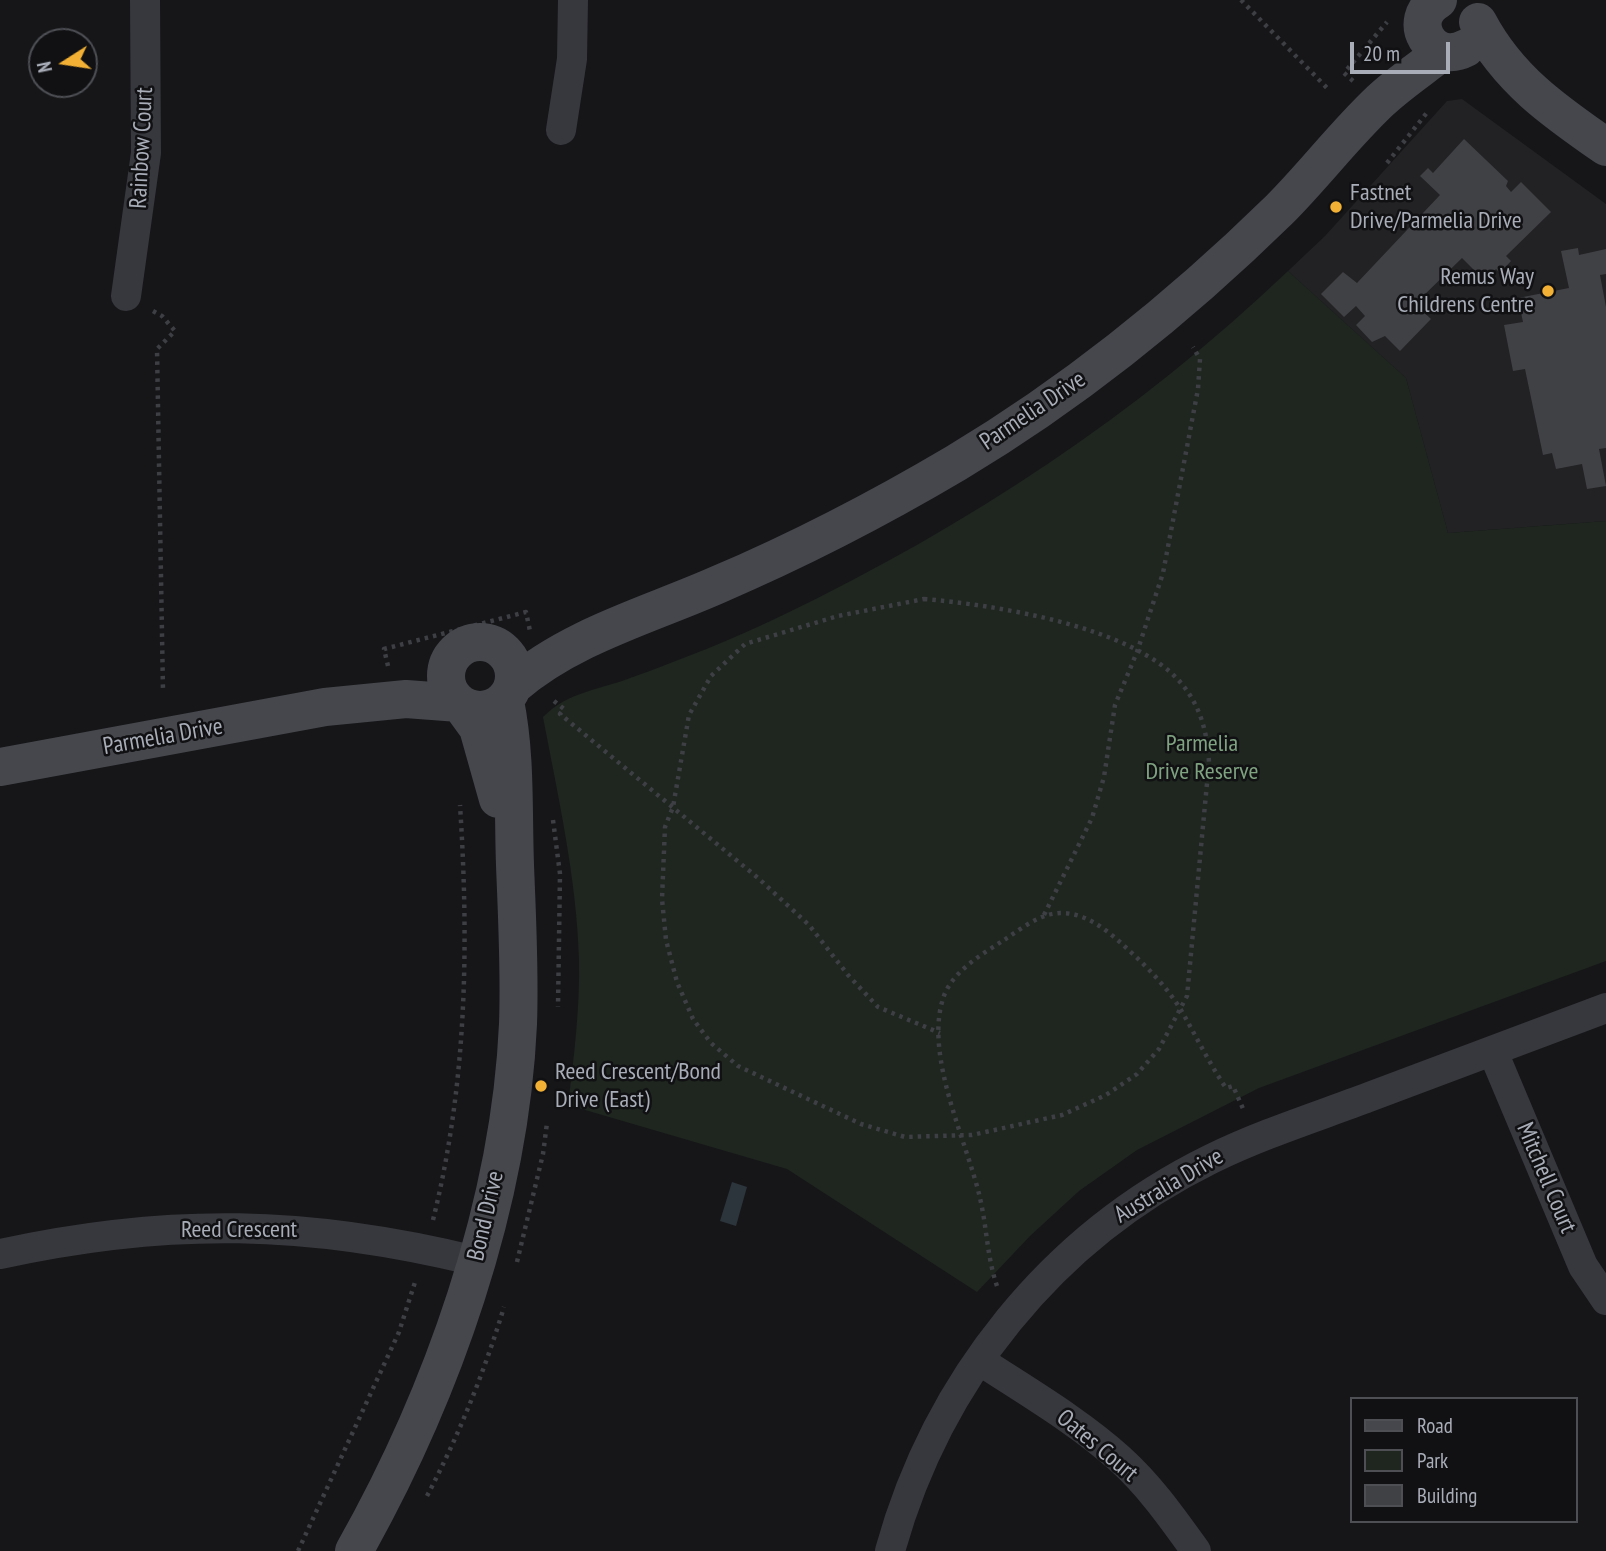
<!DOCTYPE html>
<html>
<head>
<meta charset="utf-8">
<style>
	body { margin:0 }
	#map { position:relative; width:1606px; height:1551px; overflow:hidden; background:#161618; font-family:"PT Sans Narrow",sans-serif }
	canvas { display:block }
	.legend { position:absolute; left:1350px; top:1397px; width:228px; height:126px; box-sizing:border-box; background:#111113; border:2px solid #4d4f55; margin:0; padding:9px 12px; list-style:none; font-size:21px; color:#a8adb8 }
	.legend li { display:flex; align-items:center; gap:14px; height:35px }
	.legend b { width:35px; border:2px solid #4d4f55 }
	.north { position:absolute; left:28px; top:28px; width:70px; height:70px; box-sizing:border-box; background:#111113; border:2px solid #4d4f55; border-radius:50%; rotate:258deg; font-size:19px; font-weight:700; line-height:28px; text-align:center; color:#a8adb8 }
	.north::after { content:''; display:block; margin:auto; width:24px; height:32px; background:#f2b134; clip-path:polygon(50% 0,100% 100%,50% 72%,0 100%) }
	.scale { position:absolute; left:1350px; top:42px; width:100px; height:32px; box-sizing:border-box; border:4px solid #a8adb8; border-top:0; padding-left:9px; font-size:21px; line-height:24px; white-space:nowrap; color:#a8adb8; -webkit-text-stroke:5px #111113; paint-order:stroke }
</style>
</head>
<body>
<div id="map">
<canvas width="1606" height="1551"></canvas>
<ul class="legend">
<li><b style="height:9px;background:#45474d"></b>Road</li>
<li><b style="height:19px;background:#1e261f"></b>Park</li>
<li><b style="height:19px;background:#404145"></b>Building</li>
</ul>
<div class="north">N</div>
<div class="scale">20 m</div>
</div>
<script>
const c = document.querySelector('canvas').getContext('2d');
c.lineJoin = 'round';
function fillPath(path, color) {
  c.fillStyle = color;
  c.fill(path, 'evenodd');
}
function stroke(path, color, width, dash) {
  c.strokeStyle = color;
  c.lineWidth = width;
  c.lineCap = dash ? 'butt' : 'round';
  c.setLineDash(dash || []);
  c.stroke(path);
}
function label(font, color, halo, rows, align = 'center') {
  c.font = font + ' "PT Sans Narrow",sans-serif';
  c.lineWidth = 5;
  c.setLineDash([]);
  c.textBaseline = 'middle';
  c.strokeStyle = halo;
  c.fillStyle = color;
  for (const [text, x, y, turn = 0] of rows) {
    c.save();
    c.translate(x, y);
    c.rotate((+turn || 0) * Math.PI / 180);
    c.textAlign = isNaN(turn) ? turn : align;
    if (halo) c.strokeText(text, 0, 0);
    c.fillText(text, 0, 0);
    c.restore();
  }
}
fillPath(new Path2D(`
	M1462,99L1606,204V521L1448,533L1406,378L1288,271L1325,236L1447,101Z`), '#222225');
fillPath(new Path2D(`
	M1288,271L1406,378L1448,533L1606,521V961L1259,1088L1137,1150L1079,1191L1030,1236L977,1292L787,1169L568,1105C574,1057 580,1008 579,960C577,880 558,796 543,717C569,691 600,690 633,677C683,659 733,639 781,616C968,526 1137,415 1288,271Z`), '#1e261f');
fillPath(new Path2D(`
	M732,1182L747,1187L736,1226L720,1221Z`), '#2c353c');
fillPath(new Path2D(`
	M1464,139L1508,181L1506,186L1511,192L1521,182L1551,212L1506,256L1511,261L1500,273L1496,269L1485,281L1462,258L1418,301L1421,304L1418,307L1431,319L1400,351L1385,336L1372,342L1356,325L1365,316L1356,306L1344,317L1321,294L1343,272L1357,283L1440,195L1420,176L1428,168L1433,173Z
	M1578,248L1579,255L1606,249V274L1600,275L1606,307V448L1599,449L1606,486L1587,489L1582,464L1556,469L1552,453L1543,455L1525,369L1513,371L1504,325L1523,322L1518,298L1569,288L1561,251Z`), '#404145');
stroke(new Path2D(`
	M1241,0L1329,90
	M1353,81L1344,73L1387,22
	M1387,163L1429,110
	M153,311L162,316L175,331L157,349L163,691
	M924,599C994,605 1133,626 1181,683C1201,707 1207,732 1209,762L1187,996L1159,1049L1137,1074L1106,1095L1062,1115L972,1135L905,1137L861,1124L738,1066L711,1043L693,1019L677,982L666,940L662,899L665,827L673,807L689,715L711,676L745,644L838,616Z
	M388,666L384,649L526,612L530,631
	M554,701L564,709L560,714L758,878L809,925L848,975L878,1007L940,1033
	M553,820L560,874L558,1007
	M1044,915L1092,818L1104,777L1115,705L1137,652L1163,573L1198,389L1200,359L1193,347
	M433,1220C467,1083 469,945 460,805
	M517,1262L543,1154L547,1123
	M997,1286C987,1257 987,1228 980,1198C967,1142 926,1060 942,1002C949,973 981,955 1004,940C1021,929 1040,913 1061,913C1085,913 1104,928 1121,943C1143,963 1165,984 1181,1010C1196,1036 1209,1063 1226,1088L1233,1086L1244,1111
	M427,1496C459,1435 484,1373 504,1307
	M298,1551L399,1332L416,1279`), '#3d3f44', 4.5, [3.5, 5]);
stroke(new Path2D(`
	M561,130L572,59L573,0
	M126,296L146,153L145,0
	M1493,1052L1583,1266L1606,1300
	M0,1254C170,1217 308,1220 476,1261
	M979,1360C1026,1391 1078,1421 1120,1459C1150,1486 1173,1519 1196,1551
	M890,1551C937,1381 1052,1237 1211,1159C1262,1134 1316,1117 1369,1097C1448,1068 1527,1038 1606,1008`), '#37383d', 30);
stroke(new Path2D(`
	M1438,0C1404,20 1432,66 1466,48
	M1478,22C1508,79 1554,111 1606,147
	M446 676a34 34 0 1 1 68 0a34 34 0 1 1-68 0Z
	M513,686C571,636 649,615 717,585C799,550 880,508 956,463C1073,393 1182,305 1279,210C1314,175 1344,135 1380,101C1399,83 1422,68 1442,52
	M462,706L478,728L498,799
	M0,767L325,707L406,699L459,703
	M354,1551C442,1395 510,1204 518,1024C520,971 517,918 515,865C513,810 516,756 505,701`), '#45474d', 38);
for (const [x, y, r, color] of [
	[1336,207,7,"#f2b134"],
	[1548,291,7,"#f2b134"],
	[541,1086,7,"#f2b134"]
]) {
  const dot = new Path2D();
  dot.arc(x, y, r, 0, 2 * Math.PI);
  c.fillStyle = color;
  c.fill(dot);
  stroke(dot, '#111113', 2.5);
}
label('24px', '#a8adb8', '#111113', [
	["Rainbow Court",142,148,-87],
	["Parmelia Drive",1033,411,-34],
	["Parmelia Drive",163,737,-10],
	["Mitchell Court",1546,1178,67],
	["Australia Drive",1169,1186,-31],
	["Bond Drive",486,1216,-77],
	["Reed Crescent",239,1230],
	["Oates Court",1097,1446,40]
]);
label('24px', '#a8adb8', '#111113', [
	["Fastnet",1350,193],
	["Drive/Parmelia Drive",1350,221],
	["Remus Way",1534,277,"right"],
	["Childrens Centre",1534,305,"right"],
	["Reed Crescent/Bond",555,1072],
	["Drive (East)",555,1100]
], 'left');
label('24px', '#7fa381', '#111113', [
	["Parmelia",1202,744],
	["Drive Reserve",1202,772]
]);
</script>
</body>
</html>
